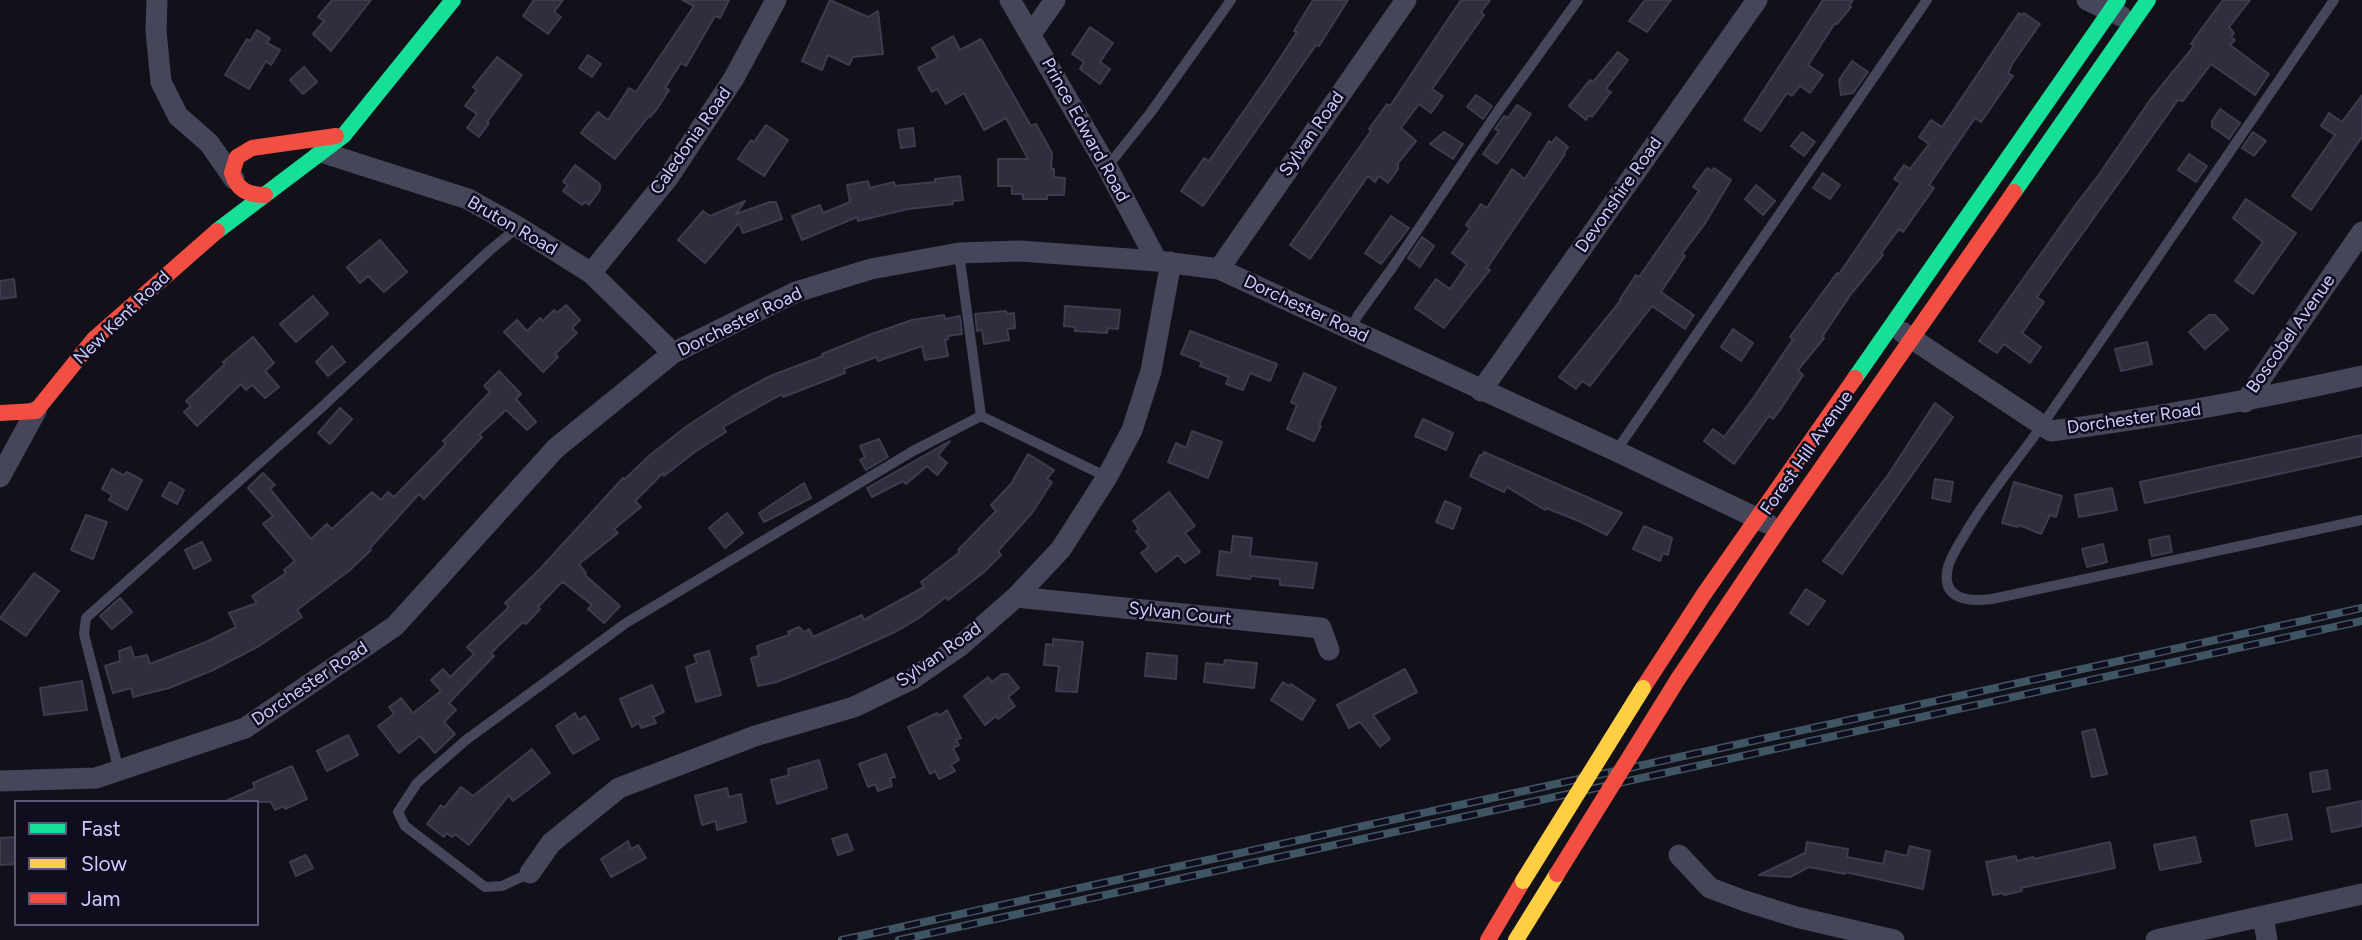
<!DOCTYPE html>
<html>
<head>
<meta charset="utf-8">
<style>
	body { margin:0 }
	#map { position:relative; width:2362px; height:940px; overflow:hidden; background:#12111a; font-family:Figtree,sans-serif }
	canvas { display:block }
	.legend { position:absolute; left:14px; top:800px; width:245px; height:126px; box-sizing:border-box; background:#0f0d1e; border:2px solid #5b5978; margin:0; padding:9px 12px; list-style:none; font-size:21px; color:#cecbfe }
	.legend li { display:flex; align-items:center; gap:14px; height:35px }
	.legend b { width:35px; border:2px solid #5b5978 }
</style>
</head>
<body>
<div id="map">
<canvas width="2362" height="940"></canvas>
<ul class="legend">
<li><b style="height:9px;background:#16e098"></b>Fast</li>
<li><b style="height:9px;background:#ffcf43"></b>Slow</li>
<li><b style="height:9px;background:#f24e42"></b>Jam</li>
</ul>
</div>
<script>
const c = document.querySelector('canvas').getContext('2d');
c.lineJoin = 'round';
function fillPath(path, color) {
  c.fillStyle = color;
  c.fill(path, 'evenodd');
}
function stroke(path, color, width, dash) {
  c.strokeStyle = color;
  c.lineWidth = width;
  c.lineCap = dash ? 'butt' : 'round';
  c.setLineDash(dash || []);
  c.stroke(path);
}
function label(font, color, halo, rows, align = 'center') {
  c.font = font + ' Figtree,sans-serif';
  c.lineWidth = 5;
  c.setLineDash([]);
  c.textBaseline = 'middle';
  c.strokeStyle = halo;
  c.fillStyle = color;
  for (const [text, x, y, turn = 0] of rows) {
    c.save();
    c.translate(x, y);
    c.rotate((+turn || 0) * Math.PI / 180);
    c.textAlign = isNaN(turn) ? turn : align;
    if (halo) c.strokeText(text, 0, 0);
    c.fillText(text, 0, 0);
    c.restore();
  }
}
const building = new Path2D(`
	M332,0H371L331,51L313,34L324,21L318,17Z
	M534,0H563L554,12L561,17L548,34L523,16Z
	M682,0H729L720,18L715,16L686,66L681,63L665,88L669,90L657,109L650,117L649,116L615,159L581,133L598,112L608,120L629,88L636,92L694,6Z
	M830,0L868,17L878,11L883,54L853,57L849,65L828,55L822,70L802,61Z
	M1313,0H1348L1319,46L1316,45L1203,206L1181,191L1204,158L1209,161L1271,72L1297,32L1294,31Z
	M1461,0H1490L1481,12L1484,15L1432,89L1443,96L1431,113L1419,104L1401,128L1416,141L1398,163V169L1388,183L1379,176L1375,182L1368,176L1310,259L1290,245L1371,131L1369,129L1387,104L1390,106Z
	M1645,0H1671L1647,32L1629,21Z
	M1823,0H1853L1849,6L1851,7L1837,24L1835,23L1808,65L1823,75L1810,93L1800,86L1792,96L1787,93L1761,131L1744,120Z
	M2223,0H2250L2229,27L2234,33L2231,37L2235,40L2230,45L2269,74L2255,95L2211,64L2183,101L2178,100L2037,297L2044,302L2022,333L2041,347L2030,363L2004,344L1997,353L1979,341L2077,203L2098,176L2150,100L2194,46L2191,44L2197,35Z
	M2019,13L2022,15L2024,13L2040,24L2012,64L2008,73L2013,76L1981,122L1975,118L1929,185L1934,188L1903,232L1899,229L1881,253L1883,255L1851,294L1822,337L1824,338L1798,370L1803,375L1780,410L1773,419L1769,416L1734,464L1704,441L1713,429L1724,437L1754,397L1793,339L1790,337L1837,273L1839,274L1901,183L1894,179L1904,165L1910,169L1929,144L1919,137L1931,120L1942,127Z
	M1090,27L1113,43L1100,62L1110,69L1100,84L1080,69L1084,62L1072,54Z
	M257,30L270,38L267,43L280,50L271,65L266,61L249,89L225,75L247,39L250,41Z
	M953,36L960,50L981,39L1031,126L1036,124L1052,153L1051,169H1054V177L1065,178L1064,195H1047V199H1023V194H1012V186H998V159H1028L1006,118L984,130L964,93L946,104L937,89L932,92L918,68L938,58L932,48Z
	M1618,52L1628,60L1606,89L1611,92L1592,117L1589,115L1586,120L1569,106L1590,80L1593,82Z
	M588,55L601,64L592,77L579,68Z
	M497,57L522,75L487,122L489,123L479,137L467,128L477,114L465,106L477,90L473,87Z
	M1852,61L1868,72L1853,93L1841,95L1839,80Z
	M304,67L317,82L303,94L290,80Z
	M1476,95L1492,106L1483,119L1467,107Z
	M2362,95V137L2311,210L2292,196L2335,135L2321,126L2329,113L2342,122Z
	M1517,105L1531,114L1497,164L1483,154L1499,131L1495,129L1504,116L1508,118Z
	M2220,109L2240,123L2229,139L2212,127V121Z
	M766,125L788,140L764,176L738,159L751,140L754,142Z
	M913,128L915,146L901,148L898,130Z
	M1444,132L1463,144L1453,159L1430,144Z
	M1802,132L1815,142L1804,156L1791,146Z
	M2253,132L2266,141L2254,156L2242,148Z
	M1556,137L1568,147L1564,153L1565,154L1487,268L1490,270L1444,328L1415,308L1436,279L1450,289L1467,264L1452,253L1470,228L1466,225L1481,204L1487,208L1512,169L1525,179L1549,141L1552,143Z
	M2189,154L2207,166L2196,182L2178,170Z
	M575,165L600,184V190L589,205L585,202L582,205L563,191L568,185L563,182Z
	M1707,168L1712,171L1714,168L1731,180L1704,225L1682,254L1685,256L1661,292L1694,315L1685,329L1652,306L1590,386L1582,381L1576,389L1559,377L1621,300L1620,299L1636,275L1639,277L1664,241L1699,191L1693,187Z
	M1823,173L1840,185L1830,199L1813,188Z
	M960,176L963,200L952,201L953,204L908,209L858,221L857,217L802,240L792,216L820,205L823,213L850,202L847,185L868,181L870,188L894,182L895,186L935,182V179Z
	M1756,185L1775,201L1763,215L1745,199Z
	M2246,199L2296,233L2253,294L2235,281L2263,242L2233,218Z
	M745,201L736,214L770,202H776L782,219L743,233L739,223L705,263L678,240L703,211L710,216Z
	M1391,216L1409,228L1381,264L1365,253Z
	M1422,237L1434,246L1420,267L1408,258Z
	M380,240L407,272L384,292L368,276L360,283L347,267Z
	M14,279L16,297L0,299V281Z
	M313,296L328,314L296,342L280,324Z
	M566,305L580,320L572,328L577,333L555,354L558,357L543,372L504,332L517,320L527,331L540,318L543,321L554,310L557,313Z
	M1065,306L1120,310L1118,329L1108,328L1107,333L1075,331V327L1064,326Z
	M1006,311L1007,314L1014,313L1015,328L1007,329L1009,340L984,344L982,330L977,331L975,314Z
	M944,315L945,319L960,316L962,334L948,336V339L945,340L948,356L925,360L922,346L878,361L876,357L844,369L845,373L783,397L782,394L723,427L726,432L696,451L664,476L663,473L635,501L641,507L614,529L618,533L579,564L586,573L585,575L620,606L604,623L588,609L592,605L563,582L559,585L538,607L540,609L526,624L523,622L491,653L494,656L449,703L456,710L444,722L455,734L435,753L420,736L399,753L378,726L394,714L389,707L401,698L413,713L441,691L431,680L443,669L450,677L474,654L467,647L509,607L505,603L540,569L623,478L625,479L650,455L687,426L733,396L770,376L823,356L822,354L869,335L912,320Z
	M2209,315H2215L2228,329L2205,349L2189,332Z
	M1733,329L1753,343L1741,361L1721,347Z
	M1190,331L1277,364L1270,381L1250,373L1243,390L1226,384L1229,377L1200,366L1202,362L1181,354Z
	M253,337L274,363L265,371L279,387L265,398L252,385L246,390L241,384L197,426L184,412L191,406L186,401L225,364L223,362Z
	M2147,342L2152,364L2121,371L2115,349Z
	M332,346L345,362L328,376L316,362Z
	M499,371L521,394L516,399L536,422L527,430L506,410L479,435L482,437L424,499L419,494L370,548L371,550L350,570L297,610L302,617L259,646L213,670L169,688L133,697L131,688L113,693L105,666L120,661L119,651L131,647L134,658L147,655L150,664L206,642L236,627L229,613L257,603L252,596L286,573L284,570L295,561L263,524L273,516L248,488L263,473L275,485L270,489L311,539L327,524L332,529L372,492L381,500L388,492L394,497L446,444L443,441L445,439L490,392L484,386Z
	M1304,373L1336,388L1319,425L1321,426L1314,441L1287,429L1297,405L1291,402Z
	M1935,403L1953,417L1842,574L1823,561L1888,475Z
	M340,408L352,419L330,444L318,433Z
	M1423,419L1453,433L1446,450L1415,436Z
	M1192,431L1222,442L1208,478L1168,462L1176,443L1186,448Z
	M2362,435V456L2145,503L2140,482Z
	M879,439L888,457L866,470L860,460L865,457L860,446Z
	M950,441L938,455L947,463L937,475L927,466L906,484L903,481L872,497L867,488Z
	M1484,452L1589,498L1622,513L1607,535L1579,521L1546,508L1545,510L1507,487L1504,492L1470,476L1480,455L1482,456Z
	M1028,454L1054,470L1047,479L1052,482L1032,513L998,551L1001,555L984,572L948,600L946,597L919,618L895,632L837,658L777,682L758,686L751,658L759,656L757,646L789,635L788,632L799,627L804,632L809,629L813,637L862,615L864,620L924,587L921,582L960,552L958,550L996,511L991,505L1011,484Z
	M112,469L123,475L127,472L142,480L127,510L109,500L112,495L102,489Z
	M1935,479L1953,482L1950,502L1932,498Z
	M170,482L184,490L177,504L162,496Z
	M2014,482L2062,496L2056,517L2050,515L2041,534L2019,525L2018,527L2002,523Z
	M804,483L811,498L764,522L759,513Z
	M2112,488L2117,510L2079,517L2075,495Z
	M1169,492L1195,526L1185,533L1200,552L1185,563L1178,555L1156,572L1141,553L1149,547L1136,531L1139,529L1133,521Z
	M1445,501L1461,508L1453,529L1436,522Z
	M727,513L743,533L725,548L709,528Z
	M86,515L107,522L93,559L71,550Z
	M1644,526L1672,538L1668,555L1663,553L1660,561L1633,549Z
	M1233,536L1252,538L1250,556L1317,563L1313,588L1280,585V579L1251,576L1250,579L1217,575L1220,551L1231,553Z
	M2169,536L2172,552L2152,556L2149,540Z
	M202,542L211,560L194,569L185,550Z
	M2103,544L2107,562L2087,567L2082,549Z
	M34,573L59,591L26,636L0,618Z
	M1806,589L1825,601L1808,625L1790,613Z
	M120,598L132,612L112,629L100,616Z
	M1053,639L1083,642L1077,692L1056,691L1059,666L1044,665L1046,644L1053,645Z
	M709,651L721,695L696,702L686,667L697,663L694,655Z
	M1147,653L1177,656L1176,679L1145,676Z
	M1225,660L1257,663L1254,688L1204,682L1206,663L1224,665Z
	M1405,669L1417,692L1373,715L1390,739L1380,747L1360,722L1349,728L1337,705Z
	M1002,674H1008L1019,688L1008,697L1015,706L998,719L996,716L985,725L964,696L988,677L992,682Z
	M82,681L87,710L44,715L40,688Z
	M1283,682L1289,686L1291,684L1315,700L1302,720L1271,700Z
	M652,685L664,712L653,717L656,723L641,728L639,723L632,727L620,699Z
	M947,710L961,738L956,740L959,745L953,748L959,760L951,765L955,771L939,779L935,771L930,774L908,727L937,713L939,716Z
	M575,713L579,720L585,716L599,739L573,754L556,726Z
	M2095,729L2107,774L2092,777L2082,732Z
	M348,735L358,755L327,771L317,751Z
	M532,749L550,773L513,801L509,795L469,845L455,834L452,837L446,833L444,837L427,824L441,805L444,808L461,787L473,796Z
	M886,754L895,777L890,778L892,786L878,791L875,784L868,787L859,764Z
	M819,760L827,788L777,804L771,780L789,775L788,769Z
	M292,766L307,799L285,809L284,806L275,810L271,802H224L255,788L253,783Z
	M2327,770L2330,789L2313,792L2310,773Z
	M727,788L729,797L741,794L746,822L717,830L716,821L702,825L695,796Z
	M2362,801V826L2332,832L2327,808Z
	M2287,814L2292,839L2256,846L2251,821Z
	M847,834L853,850L838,855L832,839Z
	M16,837V864L0,865V838Z
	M2195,837L2201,862L2160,870L2154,845Z
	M628,841L631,849L638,845L646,858L611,877L601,859Z
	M1807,842L1848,849L1847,857L1883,864L1886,851L1907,856L1910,846L1930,851L1923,889L1845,872V874L1809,867L1790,877L1759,875L1805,853Z
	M2110,842L2115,868L2021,888L2022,891L2004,895V893L1993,895L1986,862L2016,856L2017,861L2033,857L2034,859Z
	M306,855L313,868L296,876L290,862Z`);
fillPath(building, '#302e3d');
stroke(building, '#3d3b4e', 2);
stroke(new Path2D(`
	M2334,0C2238,140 2142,281 2045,421C2019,459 1988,494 1965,534C1959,544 1951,556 1948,567C1940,600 1969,602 1992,599L2362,520
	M1107,167L1151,112L1231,0
	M959,253L981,416L1107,477
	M1350,330L1358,315L1392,268L1498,111L1578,0
	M1616,451L1927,0
	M119,771L84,634L86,618L322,407L489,251L518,227
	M530,873L502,886L485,887L405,826L398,812L417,783L466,740L626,623L913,451L981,416`), '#46465b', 10);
stroke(new Path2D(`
	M157,0L156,31L161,82L178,116L209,143L234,179
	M1010,0L1107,167L1157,261
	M2087,0L2121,16
	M1031,34L1055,0
	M321,152L468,199L518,227L591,273L673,353
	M1219,269L1406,0
	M591,273L668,178L734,78L776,0
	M1902,332L2051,431C2156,418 2258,399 2362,376
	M1481,391L1757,0
	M2245,402L2362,232
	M0,477L36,411
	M1016,597L1321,628L1329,650
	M0,781L96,778L245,728L395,626L556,448L673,353L796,292L871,269L959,253L1020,251L1157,261L1219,269L1616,451L1767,523
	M1679,855L1710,888L1745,901L1796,917L1894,940
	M530,873L551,843L619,788L755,736L854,707L912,679L960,646L1016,597L1061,549L1107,477L1132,430L1151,371L1171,262
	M2263,916L2267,940
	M2156,940L2362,894`), '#46465b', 21);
stroke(new Path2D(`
	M2014,192L2148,0
	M217,231L344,135L453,0
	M1855,378L2118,0`), '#16e098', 16);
stroke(new Path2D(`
	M1516,940L1557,874`), '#ffcf43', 16);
stroke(new Path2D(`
	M265,195C248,195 237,190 232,173L237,157L252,148L336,136
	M0,413L36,411L94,339L217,231
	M1678,679L1779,529L2014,192
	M1643,688L1704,594L1855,378
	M1488,940L1523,881`), '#f24e42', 16);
const rail = new Path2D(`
	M842,940L2362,608
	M899,940L2362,621`);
stroke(rail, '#3f5563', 8);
stroke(rail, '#0f0d1e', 5, [16]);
stroke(new Path2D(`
	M1523,881L1643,688`), '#ffcf43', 16);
stroke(new Path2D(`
	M1557,874L1678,679`), '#f24e42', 16);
label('18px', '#cecbfe', '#0f0d1e', [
	["Prince Edward Road",1085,130,61],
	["Sylvan Road",1312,134,-55],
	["Caledonia Road",691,141,-55],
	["Devonshire Road",1619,195,-55],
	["Bruton Road",512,226,30],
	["Dorchester Road",1306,309,25],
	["New Kent Road",122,318,-44],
	["Dorchester Road",740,322,-26],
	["Boscobel Avenue",2291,334,-55],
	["Dorchester Road",2134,419,-8],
	["Forest Hill Avenue",1807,453,-55],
	["Sylvan Court",1180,614,6],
	["Sylvan Road",939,655,-35],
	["Dorchester Road",310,684,-34]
]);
</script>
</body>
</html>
